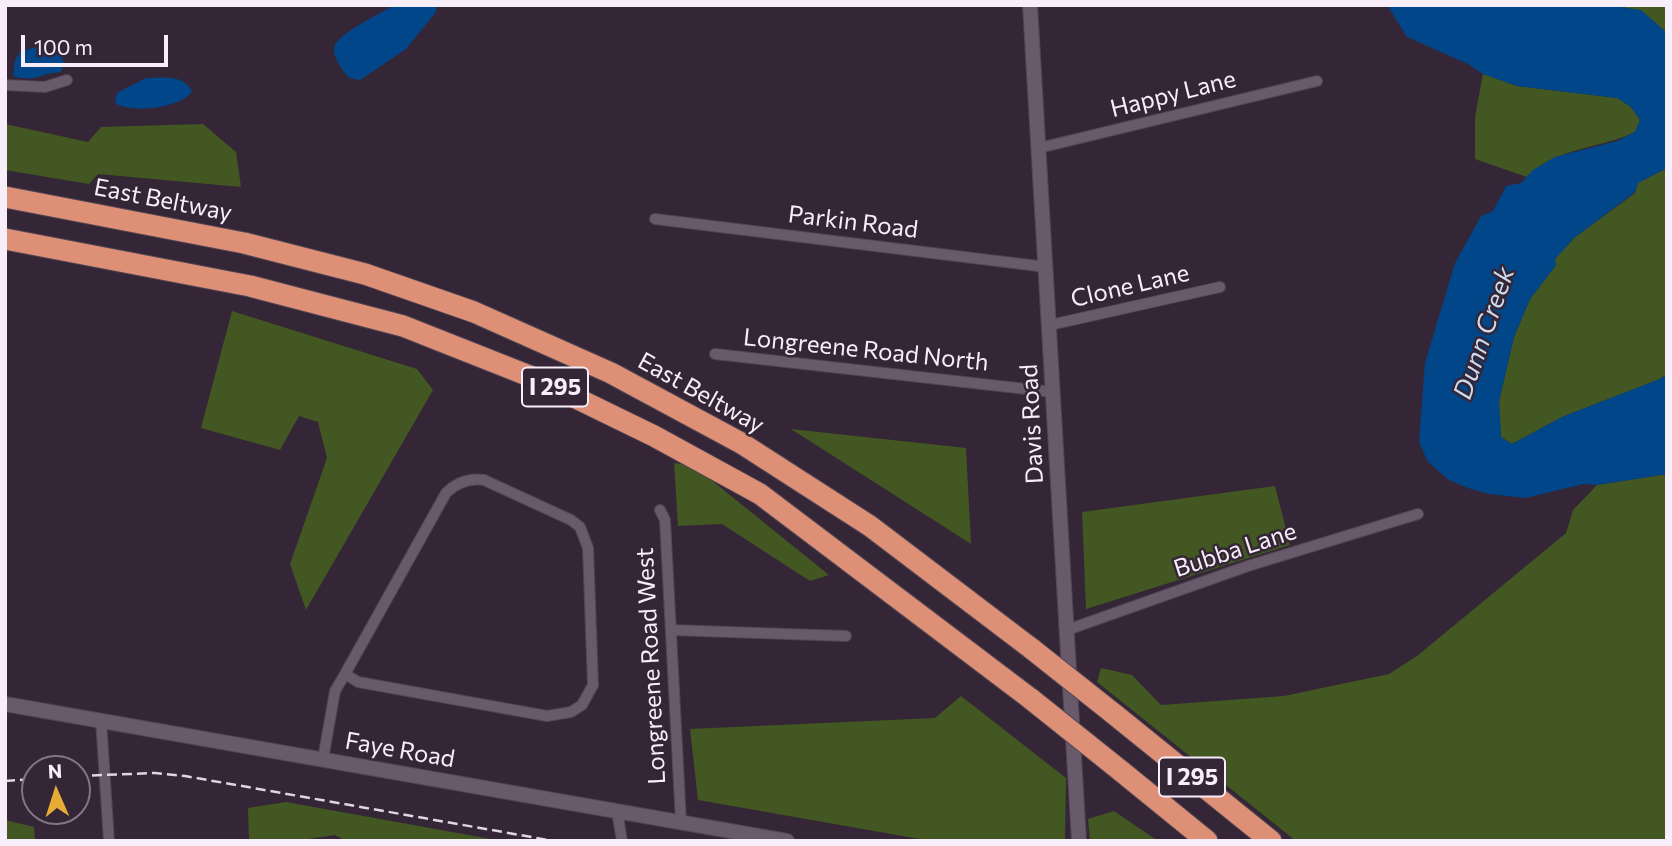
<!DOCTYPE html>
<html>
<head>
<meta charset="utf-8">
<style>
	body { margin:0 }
	#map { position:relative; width:1672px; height:846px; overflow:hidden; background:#342636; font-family:Commissioner,sans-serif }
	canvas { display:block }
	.frame { position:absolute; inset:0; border:7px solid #f8eef9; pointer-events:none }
	.north { position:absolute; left:21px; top:755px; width:70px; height:70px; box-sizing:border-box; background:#342636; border:2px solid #827684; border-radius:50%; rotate:357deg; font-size:19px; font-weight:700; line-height:28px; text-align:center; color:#f8eef9 }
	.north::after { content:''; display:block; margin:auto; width:24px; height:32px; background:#e6ac36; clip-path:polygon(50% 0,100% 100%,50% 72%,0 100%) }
	.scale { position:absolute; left:21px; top:35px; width:147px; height:32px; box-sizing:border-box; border:4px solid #f8eef9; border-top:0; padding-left:9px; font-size:21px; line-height:24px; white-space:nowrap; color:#f8eef9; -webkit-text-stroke:5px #342636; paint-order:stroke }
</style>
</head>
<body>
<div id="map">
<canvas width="1672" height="846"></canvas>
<div class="frame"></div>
<div class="north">N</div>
<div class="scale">100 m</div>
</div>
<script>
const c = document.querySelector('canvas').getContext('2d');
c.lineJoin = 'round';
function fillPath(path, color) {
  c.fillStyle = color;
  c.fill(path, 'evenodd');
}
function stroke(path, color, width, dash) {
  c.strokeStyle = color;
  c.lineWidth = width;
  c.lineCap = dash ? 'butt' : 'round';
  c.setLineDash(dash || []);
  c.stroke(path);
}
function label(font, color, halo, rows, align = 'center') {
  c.font = font + ' Commissioner,sans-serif';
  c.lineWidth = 5;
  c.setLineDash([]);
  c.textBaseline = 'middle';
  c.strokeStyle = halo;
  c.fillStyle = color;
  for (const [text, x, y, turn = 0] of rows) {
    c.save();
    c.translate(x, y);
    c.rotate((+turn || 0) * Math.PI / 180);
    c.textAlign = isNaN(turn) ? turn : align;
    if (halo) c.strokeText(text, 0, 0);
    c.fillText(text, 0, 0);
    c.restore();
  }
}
fillPath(new Path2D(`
	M1621,5H1667V33L1641,11L1626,8Z
	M1483,74L1517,86L1618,98L1631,107L1640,120L1635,132C1600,149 1556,147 1527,177L1475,159V117Z
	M5,124L88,142L101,127L203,124L236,152L241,187L98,174L89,184L5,170Z
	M1667,168V374L1660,379L1562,417L1512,444L1501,437L1499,401L1514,337L1530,299L1556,265L1555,259L1574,238L1635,193L1638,183Z
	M232,311L417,369L433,390L306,610L290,564L327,458L318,422L299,416L280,450L201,428Z
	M791,429L966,448L971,544Z
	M674,463L694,466L829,575L810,581L722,524L678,526Z
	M1667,474V841H1296L1097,682L1101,668L1132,675L1161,705L1284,696L1389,674L1417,656L1566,533L1573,510L1597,485Z
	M1275,486L1290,545L1086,609L1082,512Z
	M961,696L1066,778L1065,841H931L698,800L690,729L935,718Z
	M286,802L502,841H346L335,835L295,841H249L248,808Z
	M1114,811L1158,841H1090L1088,819Z
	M5,820L34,827L35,841H5Z`), '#425721');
fillPath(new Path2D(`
	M394,5H437L436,12L406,49L360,80L349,78C343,71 333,58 334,48C336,34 382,13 394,5Z
	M1387,5H1621L1626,8L1641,10L1667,33V168L1638,183L1635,192L1574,238L1555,259L1556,265L1530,299L1514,337L1499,401L1501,437L1512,444L1562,417L1660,379L1667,374V474L1597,485L1584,484L1525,498L1489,494L1468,488L1449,480L1428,462L1419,442L1425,363L1455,263L1481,216L1493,211L1506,186L1521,183L1533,170L1555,157L1617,141L1635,132L1640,120L1631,107L1617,98L1517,86L1483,74L1468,64L1407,37Z
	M38,46L60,55L64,62L61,72C40,73 37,83 13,76L15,60L20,52Z
	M146,78C164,78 182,74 192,91C183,108 130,114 115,103L117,93Z`), '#004688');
const minor = new Path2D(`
	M5,85L45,87L67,80
	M1039,148L1317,81
	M655,219L1046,267
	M1050,325L1220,287
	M715,354L1053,392
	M660,510L665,520L681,822
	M671,630L846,636
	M1067,630L1248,566L1418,514
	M101,720L109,841
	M323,759L335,691L345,674L446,493C457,482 469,478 484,480L571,520L580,527L588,548L593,685L582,705L571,712L547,716L358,682L345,674
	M617,811L622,841`);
const tertiary = new Path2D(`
	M1030,5L1079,841
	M5,704L787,841`);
const motorway = new Path2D(`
	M5,197L244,243L365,274L474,312L611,373L741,443L870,526L1032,649
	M5,239L250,286L403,326L537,379L654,436L760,494L1031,699
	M1114,714L1271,841
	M1121,771L1207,841`);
stroke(minor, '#504553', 12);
stroke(tertiary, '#504553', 16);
stroke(motorway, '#504553', 23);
stroke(minor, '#68596b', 10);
stroke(tertiary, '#68596b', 14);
stroke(motorway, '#de9077', 21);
stroke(new Path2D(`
	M77,776L155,773L185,776L554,841
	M5,781L35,779`), '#e0d5e1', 2.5, [10, 5]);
const motorwayBridge = new Path2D(`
	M1032,649L1114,714
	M1031,699L1121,771`);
stroke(motorwayBridge, '#504553', 23, []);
stroke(motorwayBridge, '#de9077', 21);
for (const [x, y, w] of [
	[555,387,66],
	[1192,777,66]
]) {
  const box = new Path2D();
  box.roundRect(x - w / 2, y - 19.5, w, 39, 5);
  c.fillStyle = '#342636';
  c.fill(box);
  stroke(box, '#f8eef9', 2);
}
label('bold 23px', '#f8eef9', null, [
	["I 295",555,387],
	["I 295",1192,777]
]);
label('24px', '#f8eef9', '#342636', [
	["Happy Lane",1173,94,-14],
	["East Beltway",163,200,11],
	["Parkin Road",853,222,7],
	["Clone Lane",1130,286,-13],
	["Longreene Road North",866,350,6],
	["East Beltway",701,393,29],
	["Davis Road",1032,424,-93],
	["Bubba Lane",1235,550,-18],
	["Longreene Road West",651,666,-93],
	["Faye Road",400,750,10]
]);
label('italic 26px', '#cbdaed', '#342636', [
	["Dunn Creek",1484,333,-71]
]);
</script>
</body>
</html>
